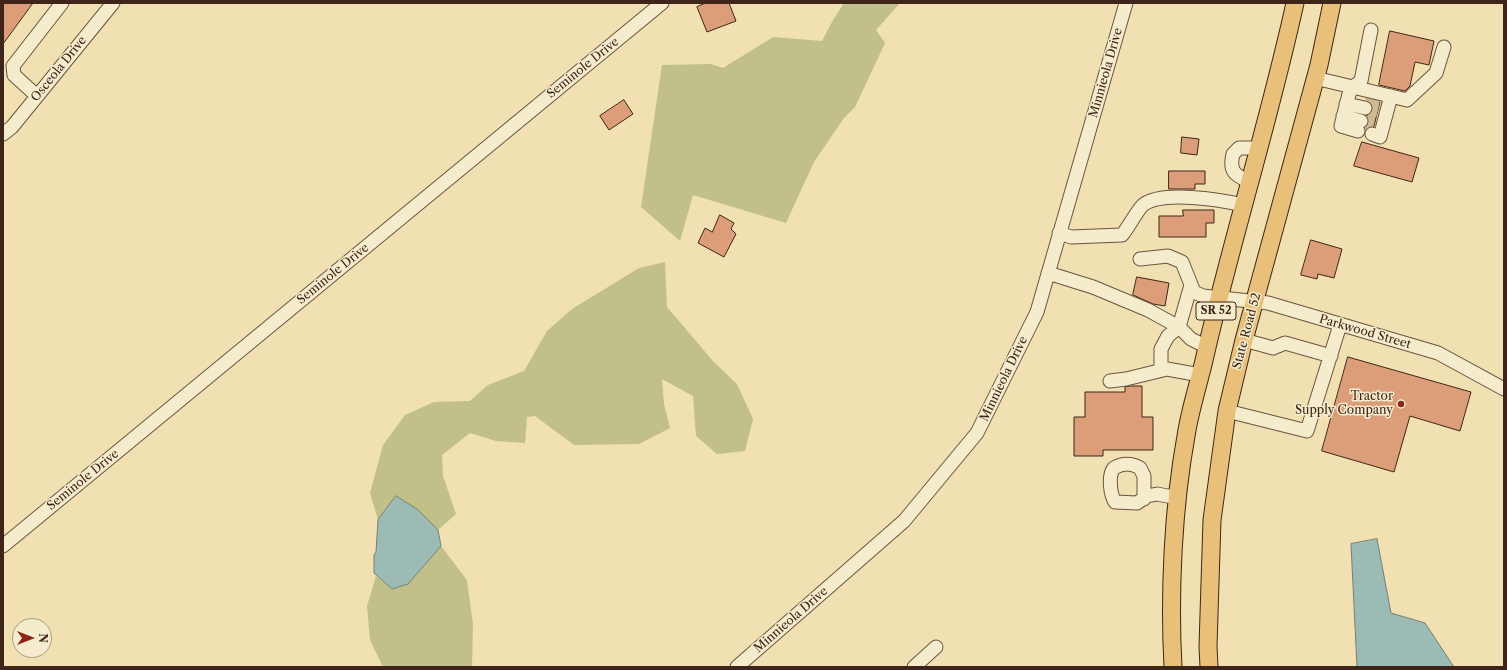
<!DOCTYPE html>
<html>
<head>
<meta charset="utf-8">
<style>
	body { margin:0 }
	#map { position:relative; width:1507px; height:670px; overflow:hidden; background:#f0e0b2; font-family:"Libre Caslon Text",serif }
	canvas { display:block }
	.frame { position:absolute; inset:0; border:4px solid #3f2519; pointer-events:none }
	.north { position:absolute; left:12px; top:618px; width:40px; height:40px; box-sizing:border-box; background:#f5ebcd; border:1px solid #ac9c85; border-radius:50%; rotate:90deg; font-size:11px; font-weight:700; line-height:16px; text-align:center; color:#3f2519 }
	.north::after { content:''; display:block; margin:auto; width:14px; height:18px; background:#8f2418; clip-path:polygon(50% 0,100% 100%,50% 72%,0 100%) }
</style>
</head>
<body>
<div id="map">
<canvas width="1507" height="670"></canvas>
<div class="frame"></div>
<div class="north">N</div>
</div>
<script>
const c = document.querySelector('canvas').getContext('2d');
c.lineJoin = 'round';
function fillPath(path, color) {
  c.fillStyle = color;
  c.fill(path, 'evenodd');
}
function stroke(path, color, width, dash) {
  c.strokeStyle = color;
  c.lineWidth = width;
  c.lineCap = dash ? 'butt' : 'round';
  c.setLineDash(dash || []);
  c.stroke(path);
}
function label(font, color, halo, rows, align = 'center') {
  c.font = font + ' "Libre Caslon Text",serif';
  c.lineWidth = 3;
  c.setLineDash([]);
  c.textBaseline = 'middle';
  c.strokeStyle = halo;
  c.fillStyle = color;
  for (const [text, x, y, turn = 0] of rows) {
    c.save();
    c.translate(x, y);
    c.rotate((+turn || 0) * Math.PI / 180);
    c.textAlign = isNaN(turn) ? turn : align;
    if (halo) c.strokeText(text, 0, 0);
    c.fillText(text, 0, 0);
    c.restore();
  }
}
fillPath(new Path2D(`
	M844,3H900L876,30L885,43L855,107L844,118L814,162L786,223L693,195L680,241L641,207L662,65L711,64L723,68L773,37L822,41L833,20Z
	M665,262L667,307L713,361L737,384L753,419L745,451L717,454L696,436L693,396L662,379L664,404L670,428L639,444L574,445L535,416L527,417L525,443L496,441L470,433L442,455L443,476L456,514L438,530L417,509L396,496L378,520L370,493L383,445L405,415L434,402L470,401L488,385L524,371L547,331L572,309L639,268Z
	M441,546L467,580L473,625L472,667H383L370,640L367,606L376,576L392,589L408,584Z`), '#c0c088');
const water = new Path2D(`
	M396,496L417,509L438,530L441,546L408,584L392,589L374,573V555L376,552L378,520Z
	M1377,539L1391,613L1425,623L1454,667H1357L1351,544Z`);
fillPath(water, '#9cbbb4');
stroke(water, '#777f76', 1);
const building = new Path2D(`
	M3,3H33L3,44Z
	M706,3H729L736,21L707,32L697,7Z
	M1390,31L1434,41L1429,65L1415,62L1410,86L1405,91L1379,85Z
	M1367,99L1380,102L1374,126L1366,129L1369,123L1367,116L1373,109L1372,105Z
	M624,100L633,114L609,130L600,116Z
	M1182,137L1199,139L1197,155L1181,153Z
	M1362,142L1419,158L1412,182L1354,166Z
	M1169,171H1205V184H1195V189H1169Z
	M1183,210H1214V223H1206V237H1159V216H1183Z
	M720,215L734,223L731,229L736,234L724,257L698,243L705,228L712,232Z
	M1311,240L1342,249L1334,278L1318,274L1317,279L1301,275Z
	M1137,277L1169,283L1165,306L1153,304L1133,295Z
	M1348,357L1471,392L1460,431L1410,416L1394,472L1322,451Z
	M1131,386H1142V417H1153V450H1103V456H1074V417H1085V392H1125V387Z`);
fillPath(building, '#dc9e78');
stroke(building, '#3f2519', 1);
stroke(new Path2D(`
	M1367,99L1380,102
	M1365,108L1378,111
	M1361,121L1374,124`), '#cdbb93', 13, [13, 6]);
const minor = new Path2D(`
	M1315,78L1407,100L1436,73L1444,47
	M37,96L14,75L13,66L62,3
	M1346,104L1365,108
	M1343,116L1361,121
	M1358,131L1341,126L1349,94L1353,87L1361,81L1371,30
	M3,134L12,127L113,3
	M1372,134L1380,137L1391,96
	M1250,182C1234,175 1229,171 1233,154L1239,148H1259
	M1059,233L1071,237L1122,235C1128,228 1138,209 1143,205C1162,190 1221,200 1243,205
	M1140,259L1168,256L1182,262L1194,292L1203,296L1268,303L1438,353L1504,389
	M1048,273L1093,287L1148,310L1179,327L1191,339L1207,347
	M1244,340L1273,348L1285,343L1331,356
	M1161,370V349L1168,336L1179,327L1191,285
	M1110,381L1126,379L1167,369L1200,375
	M1227,411L1307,431L1340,325
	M1144,499V476L1140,468C1132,463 1122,463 1114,468C1108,475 1110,494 1115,502L1137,503L1147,496L1157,494L1178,498
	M3,546L662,3
	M737,667L904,521L977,433L1037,312L1126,3
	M914,667L936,647`);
const major = new Path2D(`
	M1173,667C1169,593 1173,508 1186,436C1190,409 1199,383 1205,356C1232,238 1269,122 1295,3
	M1209,667L1208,646L1212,520L1227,411L1244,340L1319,65L1332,3`);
stroke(minor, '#6b543f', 15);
stroke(major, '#3f2519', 19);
stroke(minor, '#f5ebcd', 13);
stroke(major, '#e8c079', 17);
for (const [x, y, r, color] of [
	[1401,404,4,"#8f2418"]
]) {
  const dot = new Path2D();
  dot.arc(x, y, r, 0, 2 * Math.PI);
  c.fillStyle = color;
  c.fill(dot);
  stroke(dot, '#f5ebcd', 1.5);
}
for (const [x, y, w] of [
	[1216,311,40]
]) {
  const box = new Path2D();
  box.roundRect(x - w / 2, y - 9, w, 18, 3);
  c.fillStyle = '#f5ebcd';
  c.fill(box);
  stroke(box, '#3f2519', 1);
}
label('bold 11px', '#3f2519', null, [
	["SR 52",1216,311]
]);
label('12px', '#3f2519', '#f5ebcd', [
	["Seminole Drive",583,68,-39],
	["Osceola Drive",59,69,-51],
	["Minnieola Drive",1106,73,-74],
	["Seminole Drive",333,274,-39],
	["State Road 52",1247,331,-75],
	["Parkwood Street",1365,332,16],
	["Minnieola Drive",1004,379,-64],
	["Seminole Drive",83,480,-39],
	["Minnieola Drive",791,620,-41]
]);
label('12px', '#3f2519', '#f5ebcd', [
	["Tractor",1393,397],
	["Supply Company",1393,411]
], 'right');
</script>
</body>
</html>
